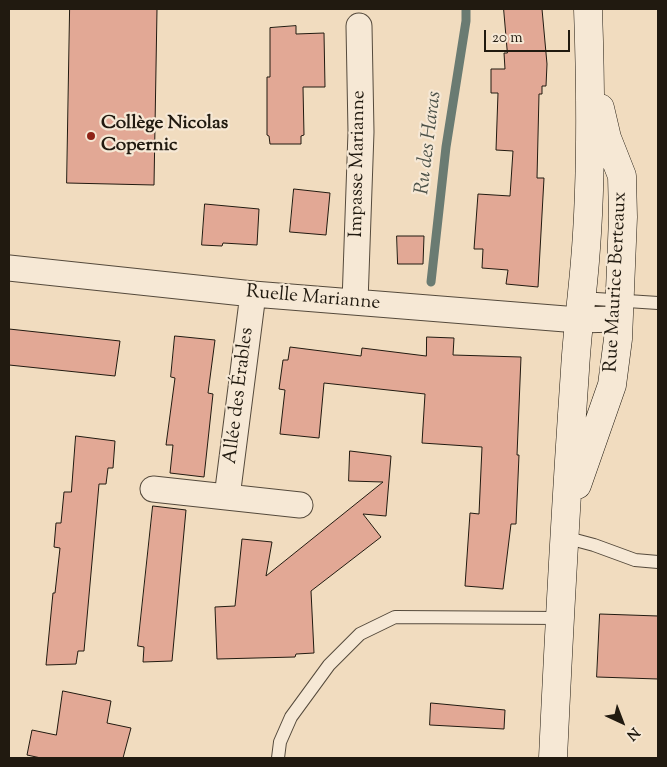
<!DOCTYPE html>
<html>
<head>
<meta charset="utf-8">
<style>
	body { margin:0 }
	#map { position:relative; width:667px; height:767px; overflow:hidden; background:#f1dcbf; font-family:"Sorts Mill Goudy",serif }
	canvas { display:block }
	.frame { position:absolute; inset:0; border:10px solid #211a10; pointer-events:none }
	.north { position:absolute; left:597px; top:697px; width:50px; height:50px; -webkit-text-stroke:4px #f6e8d5; paint-order:stroke; rotate:137deg; font-size:14px; font-weight:700; line-height:20px; text-align:center; color:#211a10 }
	.north::after { content:''; display:block; margin:auto; width:18px; height:22px; background:#211a10; clip-path:polygon(50% 0,100% 100%,50% 72%,0 100%) }
	.scale { position:absolute; left:484px; top:30px; width:86px; height:22px; box-sizing:border-box; border:2px solid #211a10; border-top:0; padding-left:6px; font-size:15px; line-height:18px; white-space:nowrap; color:#211a10; -webkit-text-stroke:4px #f6e8d5; paint-order:stroke }
</style>
</head>
<body>
<div id="map">
<canvas width="667" height="767"></canvas>
<div class="frame"></div>
<div class="north">N</div>
<div class="scale">20 m</div>
</div>
<script>
const c = document.querySelector('canvas').getContext('2d');
c.lineJoin = 'round';
function stroke(path, color, width, dash) {
  c.strokeStyle = color;
  c.lineWidth = width;
  c.lineCap = dash ? 'butt' : 'round';
  c.setLineDash(dash || []);
  c.stroke(path);
}
function fillPath(path, color) {
  c.fillStyle = color;
  c.fill(path, 'evenodd');
}
function label(font, color, halo, rows, align = 'center') {
  c.font = font + ' "Sorts Mill Goudy",serif';
  c.lineWidth = 4.5;
  c.setLineDash([]);
  c.textBaseline = 'middle';
  c.strokeStyle = halo;
  c.fillStyle = color;
  for (const [text, x, y, turn = 0] of rows) {
    c.save();
    c.translate(x, y);
    c.rotate((+turn || 0) * Math.PI / 180);
    c.textAlign = isNaN(turn) ? turn : align;
    if (halo) c.strokeText(text, 0, 0);
    c.fillText(text, 0, 0);
    c.restore();
  }
}
stroke(new Path2D(`
	M431,282L446,147L466,21V9`), '#6a7b72', 9);
const building = new Path2D(`
	M70,9H157L154,185L67,183Z
	M504,9H542L547,64L546,86H542V94H539L537,178H544L538,287L506,284L508,270L482,268L483,249H474L478,194L510,196L513,151L496,150L498,93H491V69H505L504,53H507Z
	M296,26V34L324,33L325,87H303L304,135L301,136V144H270L269,136L267,135V77H270V28Z
	M294,189L330,193L326,235L290,232Z
	M205,204L259,209L257,245L223,243L222,246L202,245Z
	M397,236H424L423,264H398Z
	M9,329L120,341L115,376L9,365Z
	M175,336L215,340L208,393L213,394L204,477L170,473L173,445H166L175,378L171,377Z
	M427,337L454,338L453,355L521,357L517,455H519L516,524H511L503,589L465,586L470,513L479,514L482,447L422,443L425,394L324,383L319,438L280,434L285,390L279,389L283,360H288L290,347L361,356L362,348L426,356Z
	M76,436L115,441L113,468H108L106,484H99L84,651H78L76,664L46,665L53,593H55L60,548L54,547L56,523H61L64,492H71Z
	M350,451L391,456L386,516L363,514L381,537L311,591L314,653L296,654L295,657L217,659L215,607L235,606L242,539L272,542L266,576L383,482L349,481Z
	M153,506L186,510L172,661L143,662L144,647L138,646Z
	M600,614L658,616V679L597,677Z
	M63,691L111,701L107,723L131,728L123,758H41L27,755L32,730L56,735Z
	M431,703L505,710L504,729L430,725Z`);
fillPath(building, '#e2a895');
stroke(building, '#211a10', 1);
const service = new Path2D(`
	M581,298L658,303
	M564,537L594,545L635,560L658,562
	M278,758L280,742L291,717L329,665L360,634L395,617L560,618`);
const minor = new Path2D(`
	M9,268L253,294L578,320L618,319
	M355,302L361,132L359,26
	M153,489L300,505
	M227,497L253,294`);
const secondary = new Path2D(`
	M577,485L612,385L618,339L623,217L622,176L607,138L600,108
	M553,758C559,629 566,500 575,370C577,334 582,298 585,261C592,178 591,93 588,9`);
stroke(service, '#554a3c', 14);
stroke(minor, '#554a3c', 27);
stroke(secondary, '#211a10', 29);
stroke(service, '#f6e8d5', 12);
stroke(minor, '#f6e8d5', 25);
stroke(secondary, '#f6e8d5', 28);
for (const [x, y, r, color] of [
	[91,136,5,"#8f2418"]
]) {
  const dot = new Path2D();
  dot.arc(x, y, r, 0, 2 * Math.PI);
  c.fillStyle = color;
  c.fill(dot);
  stroke(dot, '#f6e8d5', 2);
}
label('bold 19px', '#211a10', '#f6e8d5', [
	["Collège Nicolas",101,125],
	["Copernic",101,147]
], 'left');
label('19px', '#211a10', '#f6e8d5', [
	["Impasse Marianne",359,164,-89],
	["Rue Maurice Berteaux",617,282,-87],
	["Ruelle Marianne",313,299,5],
	["Allée des Érables",240,396,-83]
]);
label('italic 20px', '#4c5249', '#f6e8d5', [
	["Ru des Haras",430,143,-83]
]);
</script>
</body>
</html>
